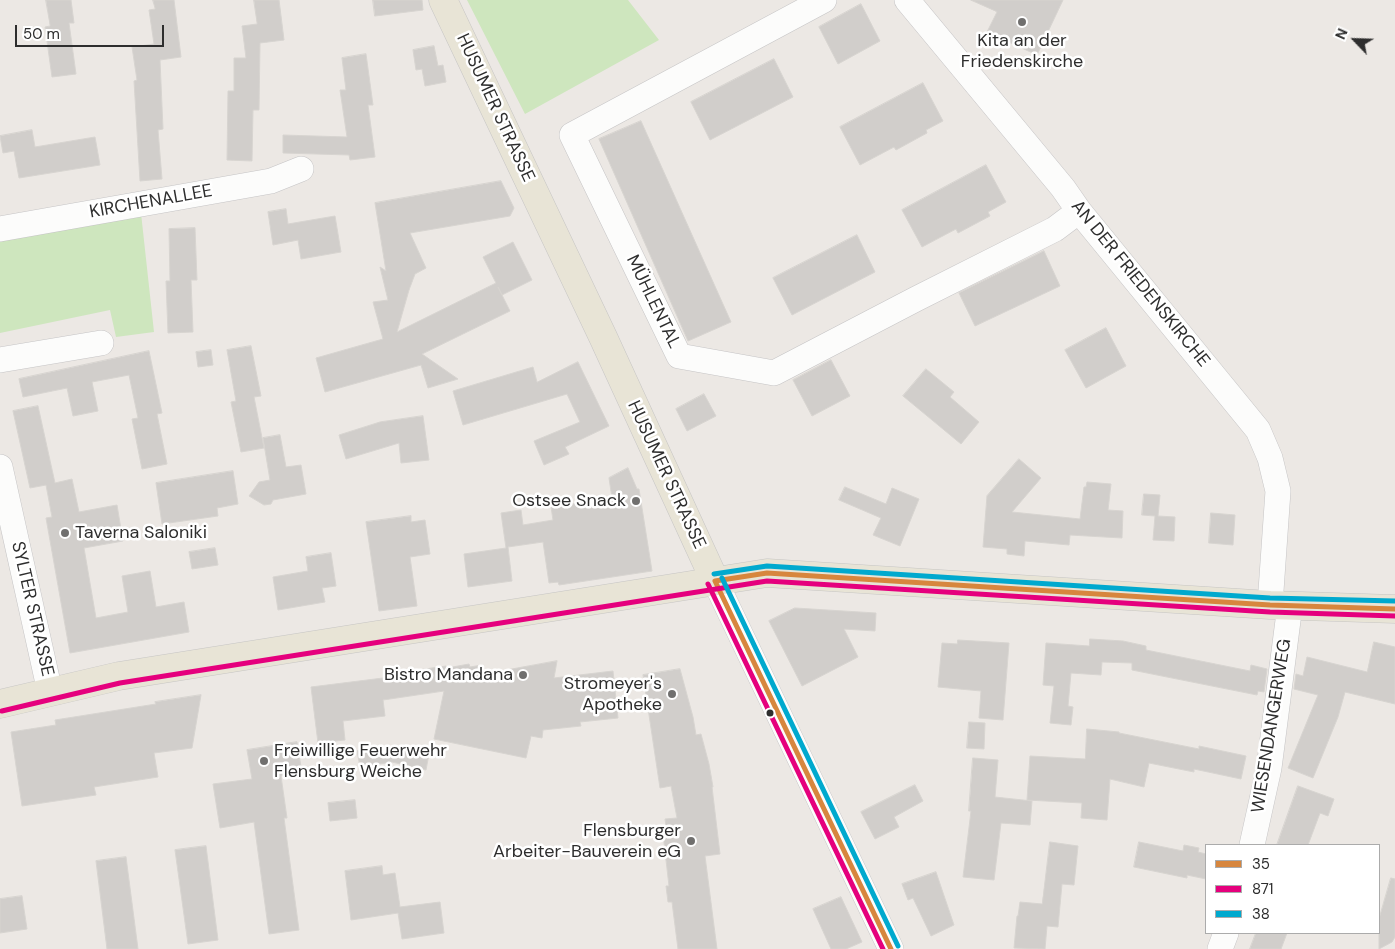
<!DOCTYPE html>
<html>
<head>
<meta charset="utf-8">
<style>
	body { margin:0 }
	#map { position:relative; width:1395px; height:949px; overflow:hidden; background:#ece8e4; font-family:"DM Sans",sans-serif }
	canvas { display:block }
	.legend { position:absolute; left:1205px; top:844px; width:175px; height:90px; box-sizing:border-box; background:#fff; border:1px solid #ababab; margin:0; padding:6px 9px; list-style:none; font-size:15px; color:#2e2e2e }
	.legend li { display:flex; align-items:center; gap:10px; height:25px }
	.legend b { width:25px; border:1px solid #ababab }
	.north { position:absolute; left:1330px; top:15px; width:50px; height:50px; -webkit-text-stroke:4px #fff; paint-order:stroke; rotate:294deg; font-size:14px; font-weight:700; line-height:20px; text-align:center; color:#2e2e2e }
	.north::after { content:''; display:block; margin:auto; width:18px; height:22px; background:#2e2e2e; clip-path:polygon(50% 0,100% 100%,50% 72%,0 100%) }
	.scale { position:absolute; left:15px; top:25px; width:149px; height:22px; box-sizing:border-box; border:2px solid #2e2e2e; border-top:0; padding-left:6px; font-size:15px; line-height:18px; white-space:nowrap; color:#2e2e2e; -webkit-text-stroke:4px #fff; paint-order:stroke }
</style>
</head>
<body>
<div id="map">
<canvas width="1395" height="949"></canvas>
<ul class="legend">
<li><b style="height:6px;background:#d7863e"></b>35</li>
<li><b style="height:6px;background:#e5007d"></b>871</li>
<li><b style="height:6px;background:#00a9ce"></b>38</li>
</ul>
<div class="north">N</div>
<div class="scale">50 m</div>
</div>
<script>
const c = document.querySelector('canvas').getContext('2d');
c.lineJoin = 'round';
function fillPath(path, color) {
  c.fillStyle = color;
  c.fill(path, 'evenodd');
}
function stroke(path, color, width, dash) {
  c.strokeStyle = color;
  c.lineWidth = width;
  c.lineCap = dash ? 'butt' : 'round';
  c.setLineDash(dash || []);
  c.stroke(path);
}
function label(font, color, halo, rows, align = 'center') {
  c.font = font + ' "DM Sans",sans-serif';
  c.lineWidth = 5;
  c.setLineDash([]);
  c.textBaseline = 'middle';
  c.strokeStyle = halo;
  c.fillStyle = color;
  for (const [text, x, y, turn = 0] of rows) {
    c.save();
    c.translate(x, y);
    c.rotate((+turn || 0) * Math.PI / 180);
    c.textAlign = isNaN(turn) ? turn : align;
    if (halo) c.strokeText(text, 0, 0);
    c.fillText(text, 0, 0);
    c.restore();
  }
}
fillPath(new Path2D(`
	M467,0H628L659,40L525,114Z
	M141,213L154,332L116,337L110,310L0,333V241Z`), '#cee6be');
const building = new Path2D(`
	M46,0H71L74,23H69L76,74L52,77L45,27L50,26Z
	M153,0H174L181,57L160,60L163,129L158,130L162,179L140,181L134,81L137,80L132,47L154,44L149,10L155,9Z
	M254,0H279L284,40L260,43L259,110H253L252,161L227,160L228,91H234V58H246L242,26L257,24Z
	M373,0H422L423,10L375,16Z
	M971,0H1063L1037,55L987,32L997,12Z
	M861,4L880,41L838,64L819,27Z
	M434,46L438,66L443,65L446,82L425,86L422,69L416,70L413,50Z
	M366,54L373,105H368L375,157L350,160L349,155L283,153V135L347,137L340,90H346L342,58Z
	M774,59L793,97L710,140L691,102Z
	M923,83L943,121L926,130L927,133L896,150L894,147L860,165L840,127Z
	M641,121L731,322L688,341L599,139Z
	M32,130L35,147L95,137L100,165L19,178L14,151L3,153L0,136Z
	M986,165L1006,202L988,212L990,216L958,233L956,229L922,247L902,210Z
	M501,181L514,208L510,216L410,233L426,268L415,274L409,290L397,332L496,283L483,257L513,242L532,280L502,295L498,287L510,311L422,354L458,379L428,388L421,365L325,392L316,358L383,339L373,302L388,300L380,267L386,271L375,203Z
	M286,209L288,224L335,216L341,252L301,259L298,240L273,245L268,212Z
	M195,228L197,280H191L193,332L168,333L166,281H170L169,229Z
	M857,235L875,272L792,315L773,278Z
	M1044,251L1060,286L975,326L959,293Z
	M1106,328L1126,366L1086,388L1065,350Z
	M251,346L261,396L254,397L264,448L241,452L231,402L236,401L227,350Z
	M211,350L213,365L198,367L196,352Z
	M149,351L162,413L157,414L167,464L142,469L132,419L138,418L129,375L92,382L98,411L73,416L67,388L23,397L19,379Z
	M831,360L850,396L812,416L793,380Z
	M578,362L609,426L565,447L569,454L544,465L534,441L580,422L567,394L463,425L453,391L533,367L537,382Z
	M926,369L954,392L950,397L979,422L961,444L903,396Z
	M704,394L716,416L687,431L676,409Z
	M38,406L55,483L72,479L79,512L117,505L123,541L84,548L96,618L128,612L122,576L150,571L156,607L184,602L189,632L70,653L46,518L52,517L46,485L30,488L13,411Z
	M423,416L429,460L401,463L399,443L346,459L339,435L380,422Z
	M280,435L286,467L301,465L306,494L273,500L271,504L264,505L249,496L259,482L270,480L263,438Z
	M1019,459L1041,478L1012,512L1080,519L1084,487H1086L1087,482L1111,484L1108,510L1123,511L1122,538L1070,535L1069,545L1025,541L1024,556L1007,554V549L983,547L987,496Z
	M628,468L637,489H639L652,571L559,585L558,582L549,583L543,542L508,547L512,581L468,587L464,554L506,548L501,513L521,510L523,525L553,520L551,507L612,498L609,478Z
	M233,471L238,504L217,508L218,516L162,524L156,483Z
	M845,487L886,504L892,488L919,499L900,546L873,535L881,518L839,500Z
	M1144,494L1160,495L1158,516L1175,517L1174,541L1153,540L1155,516L1142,515Z
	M1211,513L1235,515L1233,545L1209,543Z
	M411,516V522L425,520L430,554L410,557L417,606L379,611L366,522Z
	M215,548L218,565L192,569L189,552Z
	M331,553L336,586L322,588L325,602L278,610L273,577L308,571L306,557Z
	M795,608L876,613L875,631L844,629L858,657L802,686L769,621Z
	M1090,639L1123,641L1146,646V650L1250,671L1251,665L1267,669L1264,692L1258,691L1257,695L1132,670V663L1102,662L1101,675L1071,673L1068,706L1073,707L1071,725L1050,723L1054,686L1043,685L1046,643L1089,646Z
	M958,640L1009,643L1003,720L979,718L981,691L938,687L942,643L957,644Z
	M1374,642L1395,647V704L1345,692L1338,717L1313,778L1288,768L1318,695L1294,689L1296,674L1303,676L1307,657L1367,672Z
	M557,661L554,678L613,671L618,718L580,722L581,726L543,730L542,738L531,736L526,758L434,739L444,691L383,700L385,716L343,721L345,740L318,743L311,687L391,677L390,674L446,666L447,668L469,664L470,667L482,665L483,674Z
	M680,669L693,717L696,735L701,734L709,764L713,787H712L720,854L705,856L717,949H678L672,902H668L666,886H669L663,834L667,833L665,819L677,818L671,786L660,788L643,675Z
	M201,695L192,748L154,753L158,777L94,787L96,795L22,806L11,732L56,725L55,720L156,704L155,702Z
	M969,722L985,723L984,749L967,748Z
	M1087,729L1119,732V733L1199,749V746L1246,756L1241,779L1194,769V772L1149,763L1144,787L1110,779L1107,820L1081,818L1082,803L1027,800L1030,756L1085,759Z
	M297,742L302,773L281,776L287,818H284L299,930L269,934L254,822L220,828L213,784L252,779L247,750Z
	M395,746L429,754L426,770L392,762L360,767L357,751Z
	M973,758L998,760L995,797L1032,801L1030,825L1001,823L994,880L963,877L971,811H969Z
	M915,785L923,801L894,817L899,827L875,839L861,812Z
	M1298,786L1334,799L1328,816L1320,813L1308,845H1277Z
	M355,800L357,818L330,821L328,803Z
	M1050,842L1078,846L1074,885L1062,884L1058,927L1047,926L1045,949L1014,948L1017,916H1018L1020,902L1042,904Z
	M1139,842L1183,851L1184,845L1199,848L1198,852L1206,854V879L1187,875V878L1134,867Z
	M206,846L218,940L188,944L175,850Z
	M126,857L138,949H107L96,861Z
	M382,866L383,875L395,873L400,907L440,902L444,933L402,939L398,913L351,920L345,871Z
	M936,872L954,925L931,936L913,898L908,900L902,884Z
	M1391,878L1395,879V937L1392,942L1379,949V919Z
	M22,896L27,929L0,933V899Z
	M841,897L862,942L846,949H831L813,909Z
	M1256,933H1287L1281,949H1250Z`);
fillPath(building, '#d1cecb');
stroke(building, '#d7d4d0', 1);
const minor = new Path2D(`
	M824,0L572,135L679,356L774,373L916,299L1055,229L1079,211
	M907,0L1063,188L1079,211L1258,430L1270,458L1278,491L1270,605
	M0,229L271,181L301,169
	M0,360L101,343
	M0,467L50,692
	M715,581L891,949
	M1252,845L1269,768L1290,605
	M1220,949L1226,933`);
const major = new Path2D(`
	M443,0L603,337L715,581
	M0,704L119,676L767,573L1270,605L1395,609`);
stroke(minor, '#c5c4c5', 26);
stroke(major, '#c6c5c4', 29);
stroke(minor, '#fcfcfb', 25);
stroke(major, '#e8e4d6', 28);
stroke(new Path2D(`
	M715,581L767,573L1270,605L1395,609
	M715,581L891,949`), '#d7863e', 5);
stroke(new Path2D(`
	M708,584L883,949
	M2,711L120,683L767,581L1270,612L1395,616`), '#e5007d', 5);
stroke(new Path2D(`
	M714,574L767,566L1270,598L1395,601
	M722,578L898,946`), '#00a9ce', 5);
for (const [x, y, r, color] of [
	[1022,22,5,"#706f6e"],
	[636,501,5,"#706f6e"],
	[65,533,5,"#706f6e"],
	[523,675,5,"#706f6e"],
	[672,694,5,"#706f6e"],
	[770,713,4.5,"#2e2e2e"],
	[264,761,5,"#706f6e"],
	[691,841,5,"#706f6e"]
]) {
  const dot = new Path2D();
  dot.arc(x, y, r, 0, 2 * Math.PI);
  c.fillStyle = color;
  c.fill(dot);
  stroke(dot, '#fff', 2);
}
label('18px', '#2e2e2e', '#fff', [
	["Kita an der",1022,41,"center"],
	["Friedenskirche",1022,62,"center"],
	["Ostsee Snack",626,501],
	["Taverna Saloniki",75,533,"left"],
	["Bistro Mandana",513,675],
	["Stromeyer's",662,684],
	["Apotheke",662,705],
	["Freiwillige Feuerwehr",274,751,"left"],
	["Flensburg Weiche",274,772,"left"],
	["Flensburger",681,831],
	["Arbeiter-Bauverein eG",681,852]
], 'right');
label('18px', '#2e2e2e', '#fff', [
	["HUSUMER STRASSE",495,108,65],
	["KIRCHENALLEE",151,202,-10],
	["AN DER FRIEDENSKIRCHE",1140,284,51],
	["MÜHLENTAL",653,302,64],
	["HUSUMER STRASSE",666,475,65],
	["SYLTER STRASSE",32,609,77],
	["WIESENDANGERWEG",1272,726,-81]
]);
</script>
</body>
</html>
